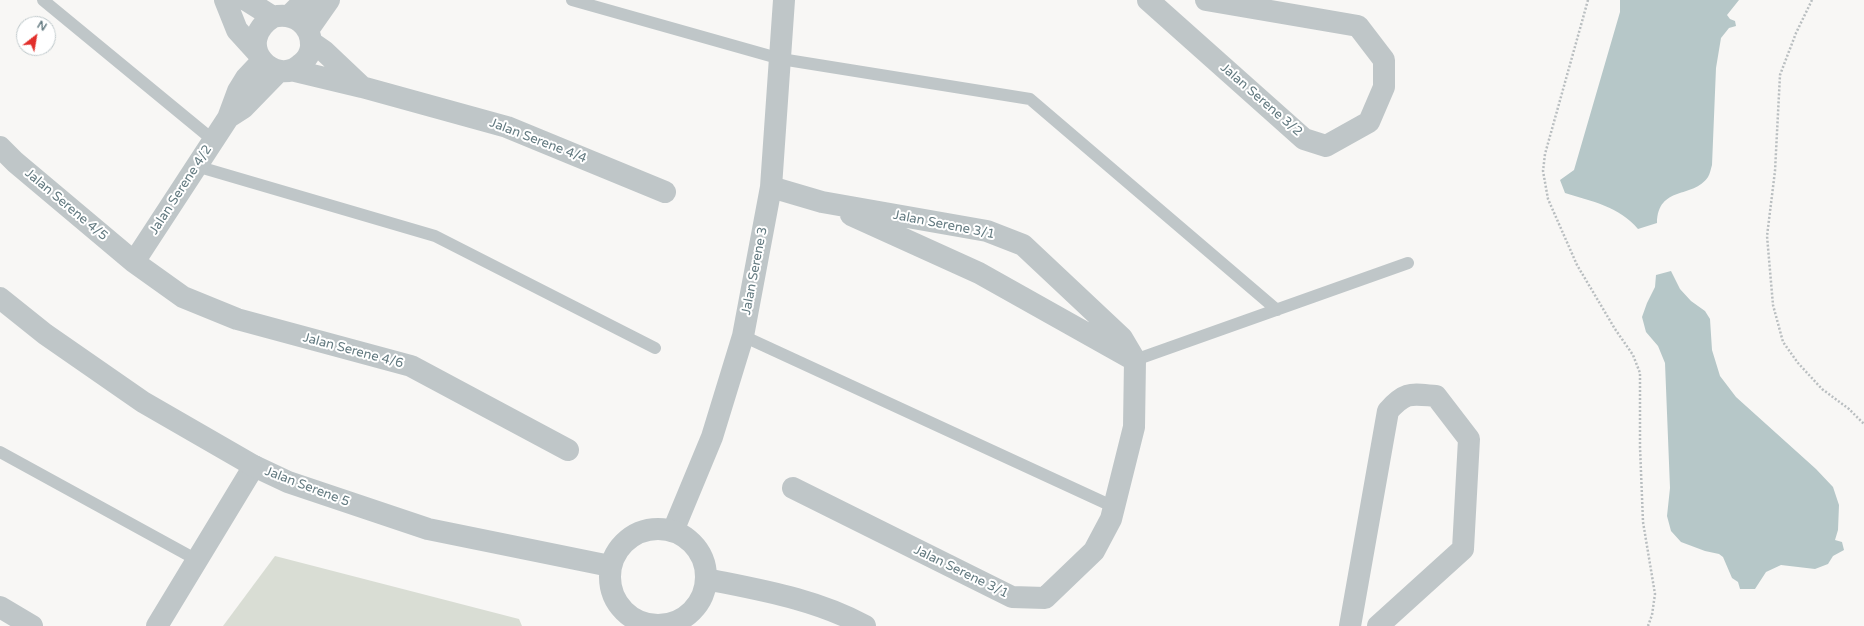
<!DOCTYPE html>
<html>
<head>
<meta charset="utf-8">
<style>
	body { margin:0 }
	#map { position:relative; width:1864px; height:626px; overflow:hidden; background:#f8f7f5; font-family:"Varela Round",sans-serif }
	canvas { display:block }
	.north { position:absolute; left:16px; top:16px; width:40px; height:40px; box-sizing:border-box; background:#fff; border:1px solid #c1cacc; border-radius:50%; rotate:31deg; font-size:11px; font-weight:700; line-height:16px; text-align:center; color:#637a80 }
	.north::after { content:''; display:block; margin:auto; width:14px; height:18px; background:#e22f2b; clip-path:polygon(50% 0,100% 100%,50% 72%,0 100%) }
</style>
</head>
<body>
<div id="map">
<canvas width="1864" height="626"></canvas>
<div class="north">N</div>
</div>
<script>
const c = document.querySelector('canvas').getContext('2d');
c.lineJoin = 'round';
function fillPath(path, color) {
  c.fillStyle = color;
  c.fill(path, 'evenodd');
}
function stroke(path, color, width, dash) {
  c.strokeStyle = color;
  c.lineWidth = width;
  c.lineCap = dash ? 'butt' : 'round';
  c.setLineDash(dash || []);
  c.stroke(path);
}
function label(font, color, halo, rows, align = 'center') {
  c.font = font + ' "Varela Round",sans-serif';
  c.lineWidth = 4;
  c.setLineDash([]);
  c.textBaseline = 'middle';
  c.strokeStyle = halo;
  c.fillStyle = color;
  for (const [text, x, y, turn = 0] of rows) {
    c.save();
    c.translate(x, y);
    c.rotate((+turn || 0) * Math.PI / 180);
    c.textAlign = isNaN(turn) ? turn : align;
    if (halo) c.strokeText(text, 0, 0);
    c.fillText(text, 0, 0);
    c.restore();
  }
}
fillPath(new Path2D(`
	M275,556L519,619L522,626H223Z`), '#d9ddd4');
fillPath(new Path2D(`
	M1620,0H1739L1727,15L1730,19L1735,21L1736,26L1729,28L1721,38L1716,68L1712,165C1711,168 1710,174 1708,177C1693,199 1658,185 1657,223L1638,229C1620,207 1591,201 1565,193L1560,180L1574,170L1620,12Z
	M1671,271L1680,289L1691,301L1705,311L1710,319L1712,350L1720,376L1736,397L1816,469L1833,487L1839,505L1838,530L1835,540L1842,542L1844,550L1833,556L1828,564L1815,569L1781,565L1766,572L1755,589H1740L1738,582L1732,578L1723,557L1719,554L1705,551L1681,542L1671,531L1667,516L1670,488L1665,363L1658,346L1646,332L1642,317L1647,303L1655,287L1656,275Z`), '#b6c7c8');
stroke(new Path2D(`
	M1588,0L1545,154L1543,171L1548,199L1577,265L1615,329L1633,355L1640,373V447L1643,522L1655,594L1652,615L1648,626
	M1812,0L1796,33L1780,75L1775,171L1767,236L1773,305L1783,342L1798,363L1822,389L1849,409L1864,424`), '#b9bec0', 2.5, [2, 2]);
stroke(new Path2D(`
	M43,0L213,140
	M572,0L781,59L1030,99L1277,310
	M196,166L435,236L655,348
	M743,336L1114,507
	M1135,360L1408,263
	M0,452L197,560`), '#bfc6c8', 12);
stroke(new Path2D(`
	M225,0L237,30L257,52
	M246,0L273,17C294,12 312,25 311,47C310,54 307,59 302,63C276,90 231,44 273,17
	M1148,0L1304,139L1326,146L1369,122L1384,87V60L1358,26L1206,0
	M289,16L305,0
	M308,30L329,0
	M311,42L324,51L361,86
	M291,70L362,87L507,127L665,192
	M229,117L243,108L279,71
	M0,147L15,162L134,262L183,297L237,319L411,366L568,450
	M771,187L822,202L987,231L1023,245L1122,338L1135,360L1134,427L1111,519L1094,551L1045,598L1012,597L793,488
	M851,215L979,273L1134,360
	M134,262L228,118L238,91L246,78L262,61
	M673,531L712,437L743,336L771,187L784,0
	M0,607L32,626
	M157,626L254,466
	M1350,626L1388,411C1406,391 1411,394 1436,396L1469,439L1463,549L1378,626`), '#bfc6c8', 22);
stroke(new Path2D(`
	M0,298L45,334L143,402L254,466L288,482L428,529L610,566
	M610 577a48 48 0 1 1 96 0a48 48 0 1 1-96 0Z
	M706,579C760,590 816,599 865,626`), '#bfc6c8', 22);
label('13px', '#637a80', '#fff', [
	["Jalan Serene 3/2",1261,100,41],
	["Jalan Serene 4/4",538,141,21],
	["Jalan Serene 4/2",181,190,-57],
	["Jalan Serene 4/5",66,205,40],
	["Jalan Serene 3/1",944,225,11],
	["Jalan Serene 3",755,271,-79],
	["Jalan Serene 4/6",353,351,15],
	["Jalan Serene 5",307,487,21],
	["Jalan Serene 3/1",961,572,26]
]);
</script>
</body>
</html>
